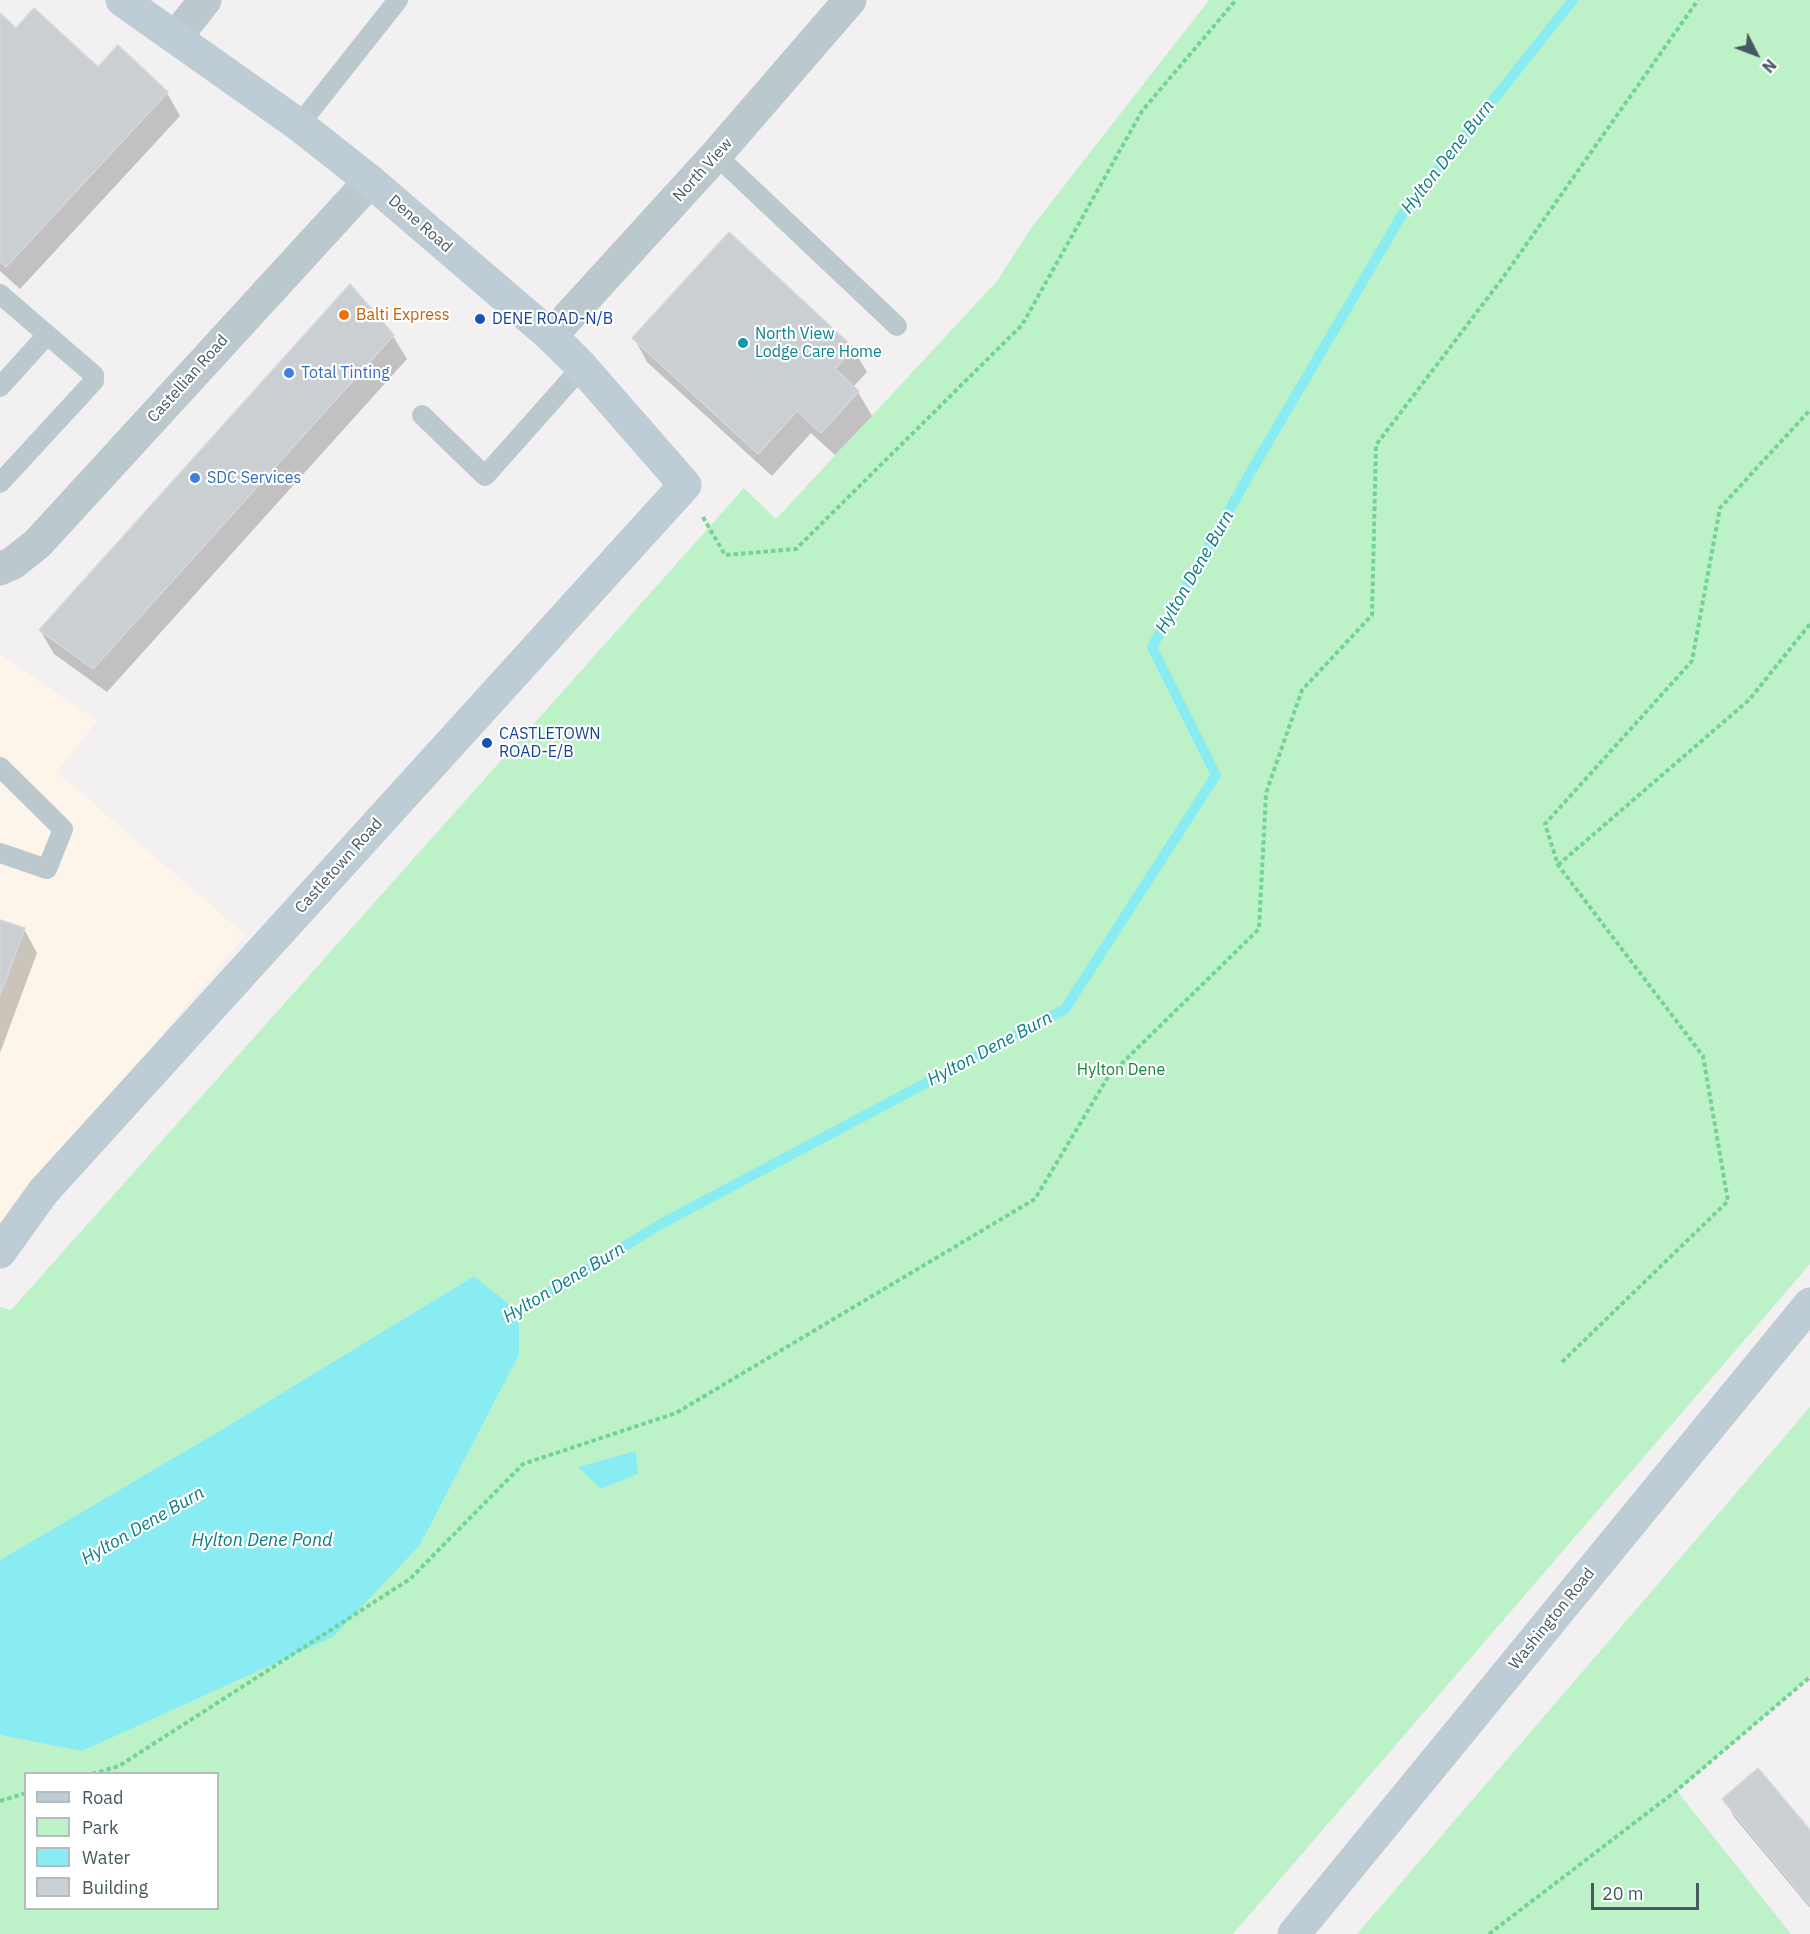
<!DOCTYPE html>
<html>
<head>
<meta charset="utf-8">
<style>
	body { margin:0 }
	#map { position:relative; width:1810px; height:1934px; overflow:hidden; background:#f3f0f1; font-family:"IBM Plex Sans",sans-serif }
	canvas { display:block }
	.legend { position:absolute; left:24px; top:1772px; width:195px; height:138px; box-sizing:border-box; background:#fff; border:2px solid #b5bcbf; margin:0; padding:8px 10px; list-style:none; font-size:18px; color:#47585f }
	.legend li { display:flex; align-items:center; gap:12px; height:30px }
	.legend b { width:30px; border:2px solid #b5bcbf }
	.north { position:absolute; left:1726px; top:24px; width:60px; height:60px; -webkit-text-stroke:4px #fff; paint-order:stroke; rotate:132deg; font-size:16px; font-weight:700; line-height:24px; text-align:center; color:#47585f }
	.north::after { content:''; display:block; margin:auto; width:21px; height:27px; background:#47585f; clip-path:polygon(50% 0,100% 100%,50% 72%,0 100%) }
	.scale { position:absolute; left:1591px; top:1883px; width:108px; height:27px; box-sizing:border-box; border:3px solid #47585f; border-top:0; padding-left:8px; font-size:18px; line-height:21px; white-space:nowrap; color:#47585f; -webkit-text-stroke:4px #fff; paint-order:stroke }
</style>
</head>
<body>
<div id="map">
<canvas width="1810" height="1934"></canvas>
<ul class="legend">
<li><b style="height:8px;background:#bdccd5"></b>Road</li>
<li><b style="height:16px;background:#bdf2c9"></b>Park</li>
<li><b style="height:16px;background:#88ecf2"></b>Water</li>
<li><b style="height:16px;background:#cacfd3"></b>Building</li>
</ul>
<div class="north">N</div>
<div class="scale">20 m</div>
</div>
<script>
const c = document.querySelector('canvas').getContext('2d');
c.lineJoin = 'round';
function fillPath(path, color) {
  c.fillStyle = color;
  c.fill(path, 'evenodd');
}
function stroke(path, color, width, dash) {
  c.strokeStyle = color;
  c.lineWidth = width;
  c.lineCap = dash ? 'butt' : 'round';
  c.setLineDash(dash || []);
  c.stroke(path);
}
function label(font, color, halo, rows, align = 'center') {
  c.font = font + ' "IBM Plex Sans",sans-serif';
  c.lineWidth = 4.5;
  c.setLineDash([]);
  c.textBaseline = 'middle';
  c.strokeStyle = halo;
  c.fillStyle = color;
  for (const [text, x, y, turn = 0] of rows) {
    c.save();
    c.translate(x, y);
    c.rotate((+turn || 0) * Math.PI / 180);
    c.textAlign = isNaN(turn) ? turn : align;
    if (halo) c.strokeText(text, 0, 0);
    c.fillText(text, 0, 0);
    c.restore();
  }
}
fillPath(new Path2D(`
	M0,654L97,721L57,772L245,935L0,1229Z`), '#fdf5ea');
fillPath(new Path2D(`
	M1209,0H1810V1264L1233,1934H0V1735L82,1750L420,1545L519,1355L518,1312L474,1276L221,1430L0,1560V1307L11,1310L744,488L776,519L997,281L1032,227ZM26,1774H218V1908H26Z
	M1810,1407V1677L1677,1791L1791,1934H1357Z`), '#bdf2c9');
fillPath(new Path2D(`
	M474,1276L519,1312V1355L420,1545L333,1637L82,1751L0,1735V1560L221,1430Z
	M636,1451L638,1474L601,1489L578,1467Z`), '#88ecf2');
fillPath(new Path2D(`
	M0,15L16,30L98,69L167,93L180,116L20,289L0,271Z
	M393,336L407,359L107,692L54,654L40,630Z
	M634,338L853,349L867,372L853,387L858,392L872,416L835,455L811,433L772,476L647,362Z
	M0,921L24,929L37,953L0,1053Z
	M1724,1799L1810,1833V1908L1734,1817Z`), '#0003');
stroke(new Path2D(`
	M506,1319L659,1225L1065,1009L1216,775L1152,647L1253,468L1403,213L1573,0`), '#88ecf2', 10);
const building = new Path2D(`
	M34,8L98,67L118,45L168,92L6,267L0,261V13L16,28Z
	M729,232L854,348L835,369L859,391L821,433L797,411L758,454L632,338Z
	M350,284L394,335L93,669L39,630Z
	M0,920L25,928L0,995Z
	M1758,1768L1810,1830V1905L1722,1799Z`);
fillPath(building, '#cacfd3');
stroke(building, '#d4d8dc', 1.5);
stroke(new Path2D(`
	M703,517L725,555L796,549L1022,325L1142,111L1236,0
	M1558,865L1749,700L1810,624
	M1562,1362L1728,1201L1703,1056L1558,865L1545,824L1692,661L1720,508L1810,410
	M92,1774L119,1766L410,1579L523,1464L676,1413L1035,1199L1108,1077L1259,929L1266,793L1302,690L1372,615L1376,445L1502,279L1698,0
	M0,1801L26,1793
	M1489,1934L1676,1791L1810,1677`), '#73d394', 4, [4.5, 3]);
stroke(new Path2D(`
	M299,125L398,0
	M716,155L897,326
	M0,294L94,375V381L0,483
	M0,387L47,335
	M422,415L485,476L582,367
	M0,767L63,829L47,869L0,853`), '#bbc8ce', 20);
stroke(new Path2D(`
	M176,37L205,0
	M551,336L716,155L850,0
	M0,569L13,563L38,543L370,181`), '#bbc8ce', 33);
stroke(new Path2D(`
	M0,1252L43,1192L685,485L582,367L551,336L370,181L299,125L122,0
	M1294,1934L1810,1304`), '#bdccd5', 33);
for (const [x, y, r, color] of [
	[344,315,6,"#e8710a"],
	[480,319,6,"#1a4fb4"],
	[743,343,6,"#0f9aa8"],
	[289,373,6,"#3f7fe0"],
	[195,478,6,"#3f7fe0"],
	[487,743,6,"#1a4fb4"]
]) {
  const dot = new Path2D();
  dot.arc(x, y, r, 0, 2 * Math.PI);
  c.fillStyle = color;
  c.fill(dot);
  stroke(dot, '#fff', 2);
}
label('16px', '#47585f', '#fff', [
	["North View",703,170,-48],
	["Dene Road",420,224,41],
	["Castellian Road",188,379,-48],
	["Castletown Road",339,866,-48],
	["Washington Road",1552,1619,-51]
]);
label('16px', '#c56008', '#fff', [
	["Balti Express",356,315]
], 'left');
label('16px', '#164399', '#fff', [
	["DENE ROAD-N/B",492,319],
	["CASTLETOWN",499,734],
	["ROAD-E/B",499,752]
], 'left');
label('16px', '#0d838f', '#fff', [
	["North View",755,334],
	["Lodge Care Home",755,352]
], 'left');
label('16px', '#366cbe', '#fff', [
	["Total Tinting",301,373],
	["SDC Services",207,478]
], 'left');
label('16px', '#12873a', '#fff', [
	["Hylton Dene",1121,1070]
]);
label('italic 18px', '#087e84', '#fff', [
	["Hylton Dene Burn",1448,157,-52],
	["Hylton Dene Burn",1195,572,-60],
	["Hylton Dene Burn",990,1049,-28],
	["Hylton Dene Burn",564,1283,-31],
	["Hylton Dene Burn",143,1526,-30],
	["Hylton Dene Pond",262,1541]
]);
</script>
</body>
</html>
